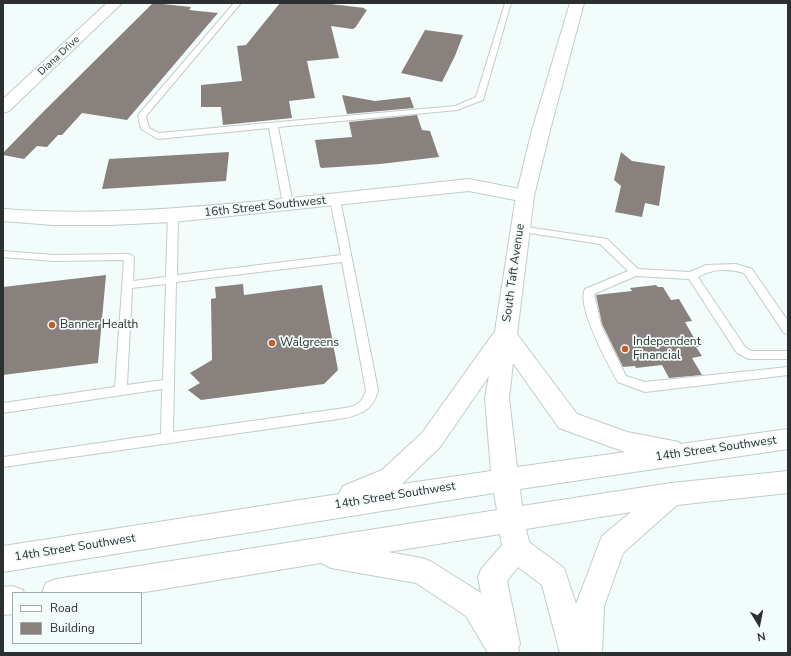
<!DOCTYPE html>
<html>
<head>
<meta charset="utf-8">
<style>
	body { margin:0 }
	#map { position:relative; width:791px; height:656px; overflow:hidden; background:#f2fcfb; font-family:"Nunito Sans",sans-serif }
	canvas { display:block }
	.frame { position:absolute; inset:0; border:4px solid #2d3030; pointer-events:none }
	.legend { position:absolute; left:12px; top:592px; width:130px; height:52px; box-sizing:border-box; background:#f2fcfb; border:1px solid #a3aaaa; margin:0; padding:5px 7px; list-style:none; font-size:12px; color:#2d3030 }
	.legend li { display:flex; align-items:center; gap:8px; height:20px }
	.legend b { width:20px; border:1px solid #a3aaaa }
	.north { position:absolute; left:739px; top:604px; width:40px; height:40px; -webkit-text-stroke:3px #f2fcfb; paint-order:stroke; rotate:170deg; font-size:11px; font-weight:700; line-height:16px; text-align:center; color:#2d3030 }
	.north::after { content:''; display:block; margin:auto; width:14px; height:18px; background:#2d3030; clip-path:polygon(50% 0,100% 100%,50% 72%,0 100%) }
</style>
</head>
<body>
<div id="map">
<canvas width="791" height="656"></canvas>
<div class="frame"></div>
<ul class="legend">
<li><b style="height:5px;background:#fff"></b>Road</li>
<li><b style="height:11px;background:#89817e"></b>Building</li>
</ul>
<div class="north">N</div>
</div>
<script>
const c = document.querySelector('canvas').getContext('2d');
c.lineJoin = 'round';
function fillPath(path, color) {
  c.fillStyle = color;
  c.fill(path, 'evenodd');
}
function stroke(path, color, width, dash) {
  c.strokeStyle = color;
  c.lineWidth = width;
  c.lineCap = dash ? 'butt' : 'round';
  c.setLineDash(dash || []);
  c.stroke(path);
}
function label(font, color, halo, rows, align = 'center') {
  c.font = font + ' "Nunito Sans",sans-serif';
  c.lineWidth = 3.5;
  c.setLineDash([]);
  c.textBaseline = 'middle';
  c.strokeStyle = halo;
  c.fillStyle = color;
  for (const [text, x, y, turn = 0] of rows) {
    c.save();
    c.translate(x, y);
    c.rotate((+turn || 0) * Math.PI / 180);
    c.textAlign = isNaN(turn) ? turn : align;
    if (halo) c.strokeText(text, 0, 0);
    c.fillText(text, 0, 0);
    c.restore();
  }
}
fillPath(new Path2D(`
	M153,3L191,7L189,10L218,13L127,120L82,113L62,135H58L47,147L37,146L24,159L3,155V153L40,115Z
	M280,3H322L365,8L364,9L367,10L355,28L352,29L331,26L339,58L307,61L315,98L289,101L292,118L223,125L221,107H201V85L242,81L237,46L246,45Z
	M425,30L463,35L455,56L442,82L401,73Z
	M342,95L375,101L410,97L414,108L347,114Z
	M417,115L422,130L430,131L439,157L380,164L322,168L320,167L315,140L352,137L349,122Z
	M229,152L226,181L102,189L109,159Z
	M621,152L632,161L665,166L659,206L645,203L642,217L615,212L621,186L614,180Z
	M106,275L98,363L3,375V287Z
	M243,284L244,295L322,285L338,370L324,384L201,400L188,390L200,383L190,373L212,360L211,299L216,298L215,287Z
	M656,285L658,287H663L671,300L679,299L692,321L685,322L699,347H696L702,356L692,358L702,375L669,378L662,365L636,368L635,366L623,367L602,324L596,295L632,291L630,288Z`), '#89817e');
const service = new Path2D(`
	M234,3H241L146,116L149,128L159,133L455,106L476,97L505,3H511L483,100L457,110L278,127L293,204L288,207L283,204L269,128L158,139L141,129L138,116L139,114Z
	M335,196L340,199L378,390C374,408 363,414 345,418L3,467V457L161,434L162,389L3,413V403L115,387L124,260L53,261L3,257V251L53,255L129,254L134,257L133,281L166,277L168,216L173,213L178,216L177,275L341,255L330,199ZM342,262L366,390C363,402 357,406 345,408L173,432L176,282ZM166,284L163,380L127,385L132,288Z
	M520,226L607,239L638,269L690,272L706,265L736,264L752,269L788,321V334L784,333L744,273C729,268 712,269 698,277L745,347L751,351H788V359H749L737,353L689,279L636,276L594,294L601,325L626,376L645,382L788,367V375L645,392L618,382C609,366 576,306 585,289L628,271L600,244L517,231L515,229Z`);
const minor = new Path2D(`
	M107,3H122L9,111L3,113V99Z
	M469,179L525,190L532,192L534,196L532,200L525,202L469,191L173,222L110,225H53L3,221V209C99,216 187,208 282,199C344,192 407,186 469,179Z`);
const secondary = new Path2D(`
	M570,3H584L550,130L534,196L517,334L577,414L627,432L679,442L680,444L788,429V449L520,489L522,506L671,483L788,471V493L677,505L623,553L604,606L602,653H560L542,585L518,567L507,581L520,644L518,648L520,653H488L466,616L416,583L331,568L321,563L139,593H42L46,583L56,579L497,510L494,493L3,572V546L339,494L343,486L382,470L422,433L495,331L516,196L532,130ZM513,363L559,428L625,452L517,467L509,398ZM489,376L485,398L491,471L402,484L440,447ZM631,512L602,536L576,604L564,568L529,542L526,529ZM500,534L502,545L482,568L478,577L481,593L432,562L422,558L388,552Z
	M13,586L23,590L24,593H13V614L3,615V587Z`);
stroke(service, '#c2cccb', 2);
stroke(minor, '#c2cccb', 2);
stroke(secondary, '#c2cccb', 2);
fillPath(service, '#fff');
fillPath(minor, '#fff');
fillPath(secondary, '#fff');
for (const [x, y, r, color] of [
	[52,325,4,"#c25f28"],
	[272,343,4,"#c25f28"],
	[625,349,4,"#c25f28"]
]) {
  const dot = new Path2D();
  dot.arc(x, y, r, 0, 2 * Math.PI);
  c.fillStyle = color;
  c.fill(dot);
  stroke(dot, '#f2fcfb', 1.5);
}
label('10px', '#2d3030', '#f2fcfb', [
	["Diana Drive",59,56,-43]
]);
label('12px', '#2d3030', '#f2fcfb', [
	["16th Street Southwest",265,207,-6],
	["South Taft Avenue",514,273,-82],
	["14th Street Southwest",716,449,-8],
	["14th Street Southwest",395,496,-9],
	["14th Street Southwest",75,548,-9]
]);
label('12px', '#2d3030', '#f2fcfb', [
	["Banner Health",60,325],
	["Independent",633,342],
	["Financial",633,356],
	["Walgreens",280,343]
], 'left');
</script>
</body>
</html>
